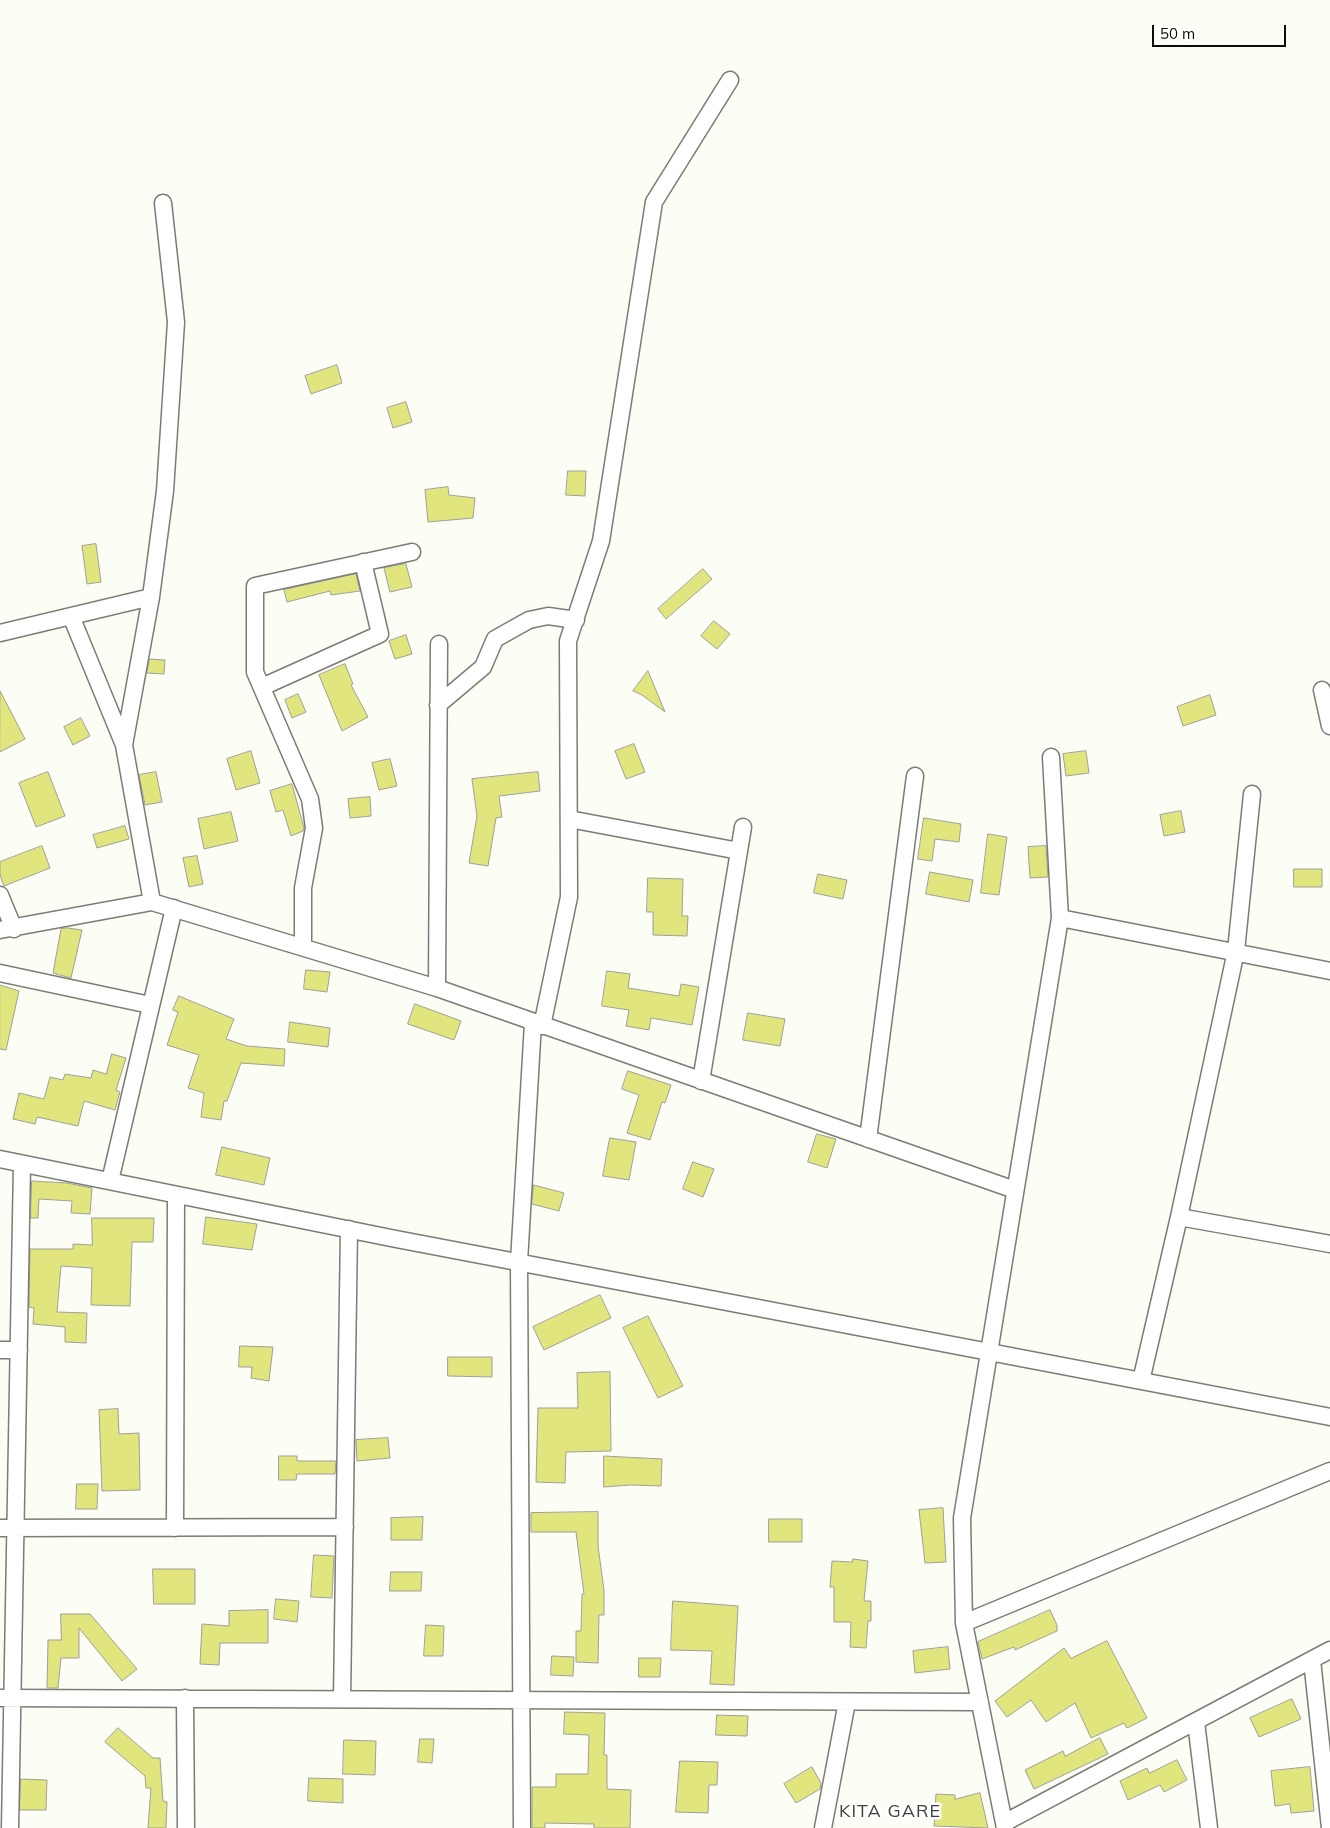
<!DOCTYPE html>
<html>
<head>
<meta charset="utf-8">
<style>
	body { margin:0 }
	#map { position:relative; width:1330px; height:1828px; overflow:hidden; background:#fcfdf5; font-family:Mulish,sans-serif }
	canvas { display:block }
	.scale { position:absolute; left:1152px; top:25px; width:134px; height:22px; box-sizing:border-box; border:2px solid #0c0c09; border-top:0; padding-left:6px; font-size:15px; line-height:18px; white-space:nowrap; color:#0c0c09; -webkit-text-stroke:4px #fff; paint-order:stroke }
</style>
</head>
<body>
<div id="map">
<canvas width="1330" height="1828"></canvas>
<div class="scale">50 m</div>
</div>
<script>
const c = document.querySelector('canvas').getContext('2d');
c.lineJoin = 'round';
function fillPath(path, color) {
  c.fillStyle = color;
  c.fill(path, 'evenodd');
}
function stroke(path, color, width, dash) {
  c.strokeStyle = color;
  c.lineWidth = width;
  c.lineCap = dash ? 'butt' : 'round';
  c.setLineDash(dash || []);
  c.stroke(path);
}
function label(font, color, halo, rows, align = 'center') {
  c.font = font + ' Mulish,sans-serif';
  c.lineWidth = 5;
  c.setLineDash([]);
  c.textBaseline = 'middle';
  c.strokeStyle = halo;
  c.fillStyle = color;
  for (const [text, x, y, turn = 0] of rows) {
    c.save();
    c.translate(x, y);
    c.rotate((+turn || 0) * Math.PI / 180);
    c.textAlign = isNaN(turn) ? turn : align;
    if (halo) c.strokeText(text, 0, 0);
    c.fillText(text, 0, 0);
    c.restore();
  }
}
const building = new Path2D(`
	M337,365L342,383L311,394L305,376Z
	M406,402L412,422L393,428L387,408Z
	M568,471H586L585,496L566,495Z
	M448,487L449,495L475,498L473,518L428,522L425,490Z
	M96,544L101,582L87,584L82,546Z
	M406,564L412,587L390,592L384,568Z
	M703,569L712,579L666,619L658,609Z
	M356,574L360,591L331,595L330,591L287,602L284,590Z
	M714,621L730,634L717,649L701,636Z
	M406,635L412,654L395,659L389,641Z
	M150,659L165,660L164,674L147,673Z
	M345,664L353,684L351,685L368,717L342,731L319,675Z
	M648,671L665,712L642,695L633,691Z
	M0,691L25,739L0,752Z
	M298,694L306,712L292,718L285,700Z
	M1210,695L1216,715L1183,726L1177,707Z
	M81,718L90,736L73,745L64,727Z
	M634,744L645,772L626,779L615,751Z
	M251,751L260,783L236,790L227,759Z
	M1086,751L1089,773L1066,776L1063,754Z
	M390,759L397,786L379,790L372,763Z
	M48,772L65,816L36,827L19,783Z
	M156,772L162,802L145,805L139,775Z
	M538,772L540,791L499,796L502,817L496,818L488,866L469,863L477,816L472,779Z
	M292,784L304,828L303,831L291,836L283,810L276,812L270,791Z
	M370,797L371,816L350,818L348,799Z
	M1181,811L1185,832L1164,836L1160,815Z
	M231,812L238,841L204,849L198,819Z
	M924,818L961,824L959,842L935,839L932,861L918,859Z
	M125,826L129,839L97,848L93,835Z
	M988,834L1007,837L999,895L981,893Z
	M42,846L50,868L4,886L0,875V862Z
	M1046,846L1048,877L1030,878L1028,847Z
	M197,856L203,884L189,887L183,858Z
	M1294,869H1322V887H1294Z
	M930,872L973,880L969,902L926,894Z
	M818,874L847,880L843,899L814,893Z
	M648,878L683,879L682,916H688L687,936L653,935V912H647Z
	M68,928L82,930L71,978L53,973L61,929Z
	M306,970L330,972L327,992L304,989Z
	M607,971L630,974L628,988L679,996L681,984L699,987L692,1025L651,1018L649,1030L626,1026L629,1010L602,1006Z
	M0,985L19,991L6,1050L0,1049Z
	M179,996L234,1019L226,1039L247,1046L285,1049L284,1066L241,1063L227,1101H224L221,1120L201,1117L204,1093L188,1088L199,1055L167,1045L178,1012L173,1010Z
	M415,1004L461,1021L454,1040L408,1024Z
	M748,1013L785,1019L780,1046L743,1040Z
	M290,1022L330,1028L328,1047L288,1042Z
	M112,1054L126,1058L116,1090L120,1092L115,1110L84,1101L78,1126L37,1117L35,1124L13,1119L19,1093L44,1099L50,1077L63,1080L65,1074L91,1078L93,1070L106,1074Z
	M628,1071L671,1085L665,1103L662,1102L650,1140L627,1133L639,1095L622,1089Z
	M817,1134L836,1139L827,1168L808,1162Z
	M610,1138L636,1142L629,1180L603,1176Z
	M222,1147L270,1158L264,1185L216,1175Z
	M693,1162L714,1169L703,1197L683,1189Z
	M32,1181L67,1183L92,1188L90,1214L71,1213L72,1201L39,1199L38,1218H31Z
	M534,1185L564,1193L559,1211L532,1204Z
	M206,1217L257,1224L252,1250L203,1244Z
	M92,1218H154L153,1242H132L130,1306L91,1305L92,1268L61,1266L57,1312L87,1313L86,1343L65,1342V1327L33,1324L34,1308L29,1307L30,1249H73V1244L92,1245Z
	M600,1295L611,1318L544,1350L533,1327Z
	M648,1316L683,1386L658,1398L623,1328Z
	M240,1346L273,1347L269,1381L251,1378L252,1367H239Z
	M448,1357H492V1377L448,1376Z
	M610,1372L611,1451L566,1452L565,1483L536,1482L538,1408H578L577,1373Z
	M118,1409L119,1434L139,1433L140,1490L102,1491L99,1410Z
	M388,1438L390,1458L357,1461L356,1440Z
	M279,1456H297V1461H336L335,1474H297L296,1480H279Z
	M604,1456L662,1459L661,1486L631,1485L604,1487Z
	M77,1484H98L97,1509H76Z
	M943,1508L946,1562L925,1563L919,1510Z
	M598,1512V1546L604,1590V1615H599L598,1663L576,1662V1631H581L582,1594H584L576,1532H531V1513Z
	M423,1517L422,1540H391V1518Z
	M769,1519H802V1542H769Z
	M314,1555L334,1556L332,1598L311,1597Z
	M853,1559L868,1561L864,1601H871V1621H868L866,1648L850,1647L851,1622H834V1587H830L832,1561L852,1562Z
	M153,1569H195V1604H154Z
	M391,1572H422L421,1591H390Z
	M276,1599L299,1601L297,1622L274,1619Z
	M673,1601L738,1606L734,1685L710,1684L712,1651L671,1650Z
	M268,1610V1643H220L219,1665L200,1664L202,1624L229,1626V1611Z
	M1050,1610L1057,1625V1631L1015,1650L1014,1647L982,1659L978,1642Z
	M61,1614H90L137,1669L122,1681L79,1628V1658H61L58,1688H47L48,1640H61Z
	M426,1625L444,1626L443,1656H424Z
	M1107,1641L1147,1718L1127,1728L1124,1723L1091,1738L1075,1703L1046,1722L1031,1700L1007,1717L995,1701L1064,1648L1071,1658Z
	M948,1647L950,1669L915,1673L913,1651Z
	M552,1656L574,1657L573,1676L551,1675Z
	M639,1658H661L660,1677H639Z
	M1292,1699L1301,1719L1259,1737L1250,1718Z
	M565,1712L605,1713L604,1755H607V1789L631,1790L630,1828H594V1824L545,1823V1828H532V1787H556V1774H588L589,1735L564,1734Z
	M717,1715L748,1716L747,1736L716,1735Z
	M118,1728L153,1758H160L163,1801L167,1802L166,1828H148L151,1788H146L145,1776L105,1742Z
	M1100,1738L1108,1754L1034,1789L1025,1770L1063,1751L1065,1756Z
	M420,1739H434L432,1763L418,1762Z
	M344,1740L376,1741L375,1775L343,1774Z
	M1177,1760L1187,1780L1164,1792L1160,1785L1128,1800L1120,1781L1147,1768L1149,1773Z
	M680,1761L718,1762L717,1785H709L708,1813L676,1812Z
	M812,1767L821,1783L820,1789L796,1803L784,1784Z
	M1310,1767L1314,1811L1291,1813L1290,1804L1275,1806L1271,1771Z
	M309,1778L343,1779V1803L308,1801Z
	M21,1779L47,1780L46,1810H20Z
	M980,1793L988,1828L934,1826L936,1794L955,1795V1799Z`);
fillPath(building, '#e0e57e');
stroke(building, '#9fa099', 1);
const street = new Path2D(`
	M71,616L124,745L152,902L437,988L1015,1190
	M0,633L151,597
	M262,687L380,634L363,562
	M1322,690L1330,726
	M438,705L483,667L495,639L529,620L548,616L576,620
	M124,745L151,597L165,491L176,322L163,203
	M569,819L739,851
	M0,895L14,929
	M1060,918L1330,971
	M0,930L152,902
	M303,947V888L314,828L310,799L255,672V586L412,552
	M0,973L150,1005
	M437,988L439,644
	M542,1026L569,897L568,641L601,541L654,202L730,80
	M701,1081L743,827
	M868,1139L915,776
	M0,1159L396,1239L1330,1417
	M110,1181L174,908
	M1179,1217L1330,1244
	M0,1350H19
	M1141,1381L1179,1217L1236,951L1252,794
	M0,1528L345,1527
	M175,1528L176,1195
	M964,1623L1330,1471
	M1312,1660L1330,1828
	M0,1698L980,1702
	M185,1698L186,1828
	M342,1699L349,1229
	M1196,1722L1209,1828
	M1004,1823L1330,1650
	M10,1828L22,1164
	M522,1828L519,1262L533,1023
	M823,1828L847,1702
	M1005,1828L964,1623L962,1518L1060,918L1051,757`);
stroke(street, '#7b7c75', 19);
stroke(street, '#fff', 16);
c.letterSpacing = '1px';
label('18px', '#41413b', '#fff', [
	["KITA GARE",890,1812]
]);
c.letterSpacing = '0px';
</script>
</body>
</html>
